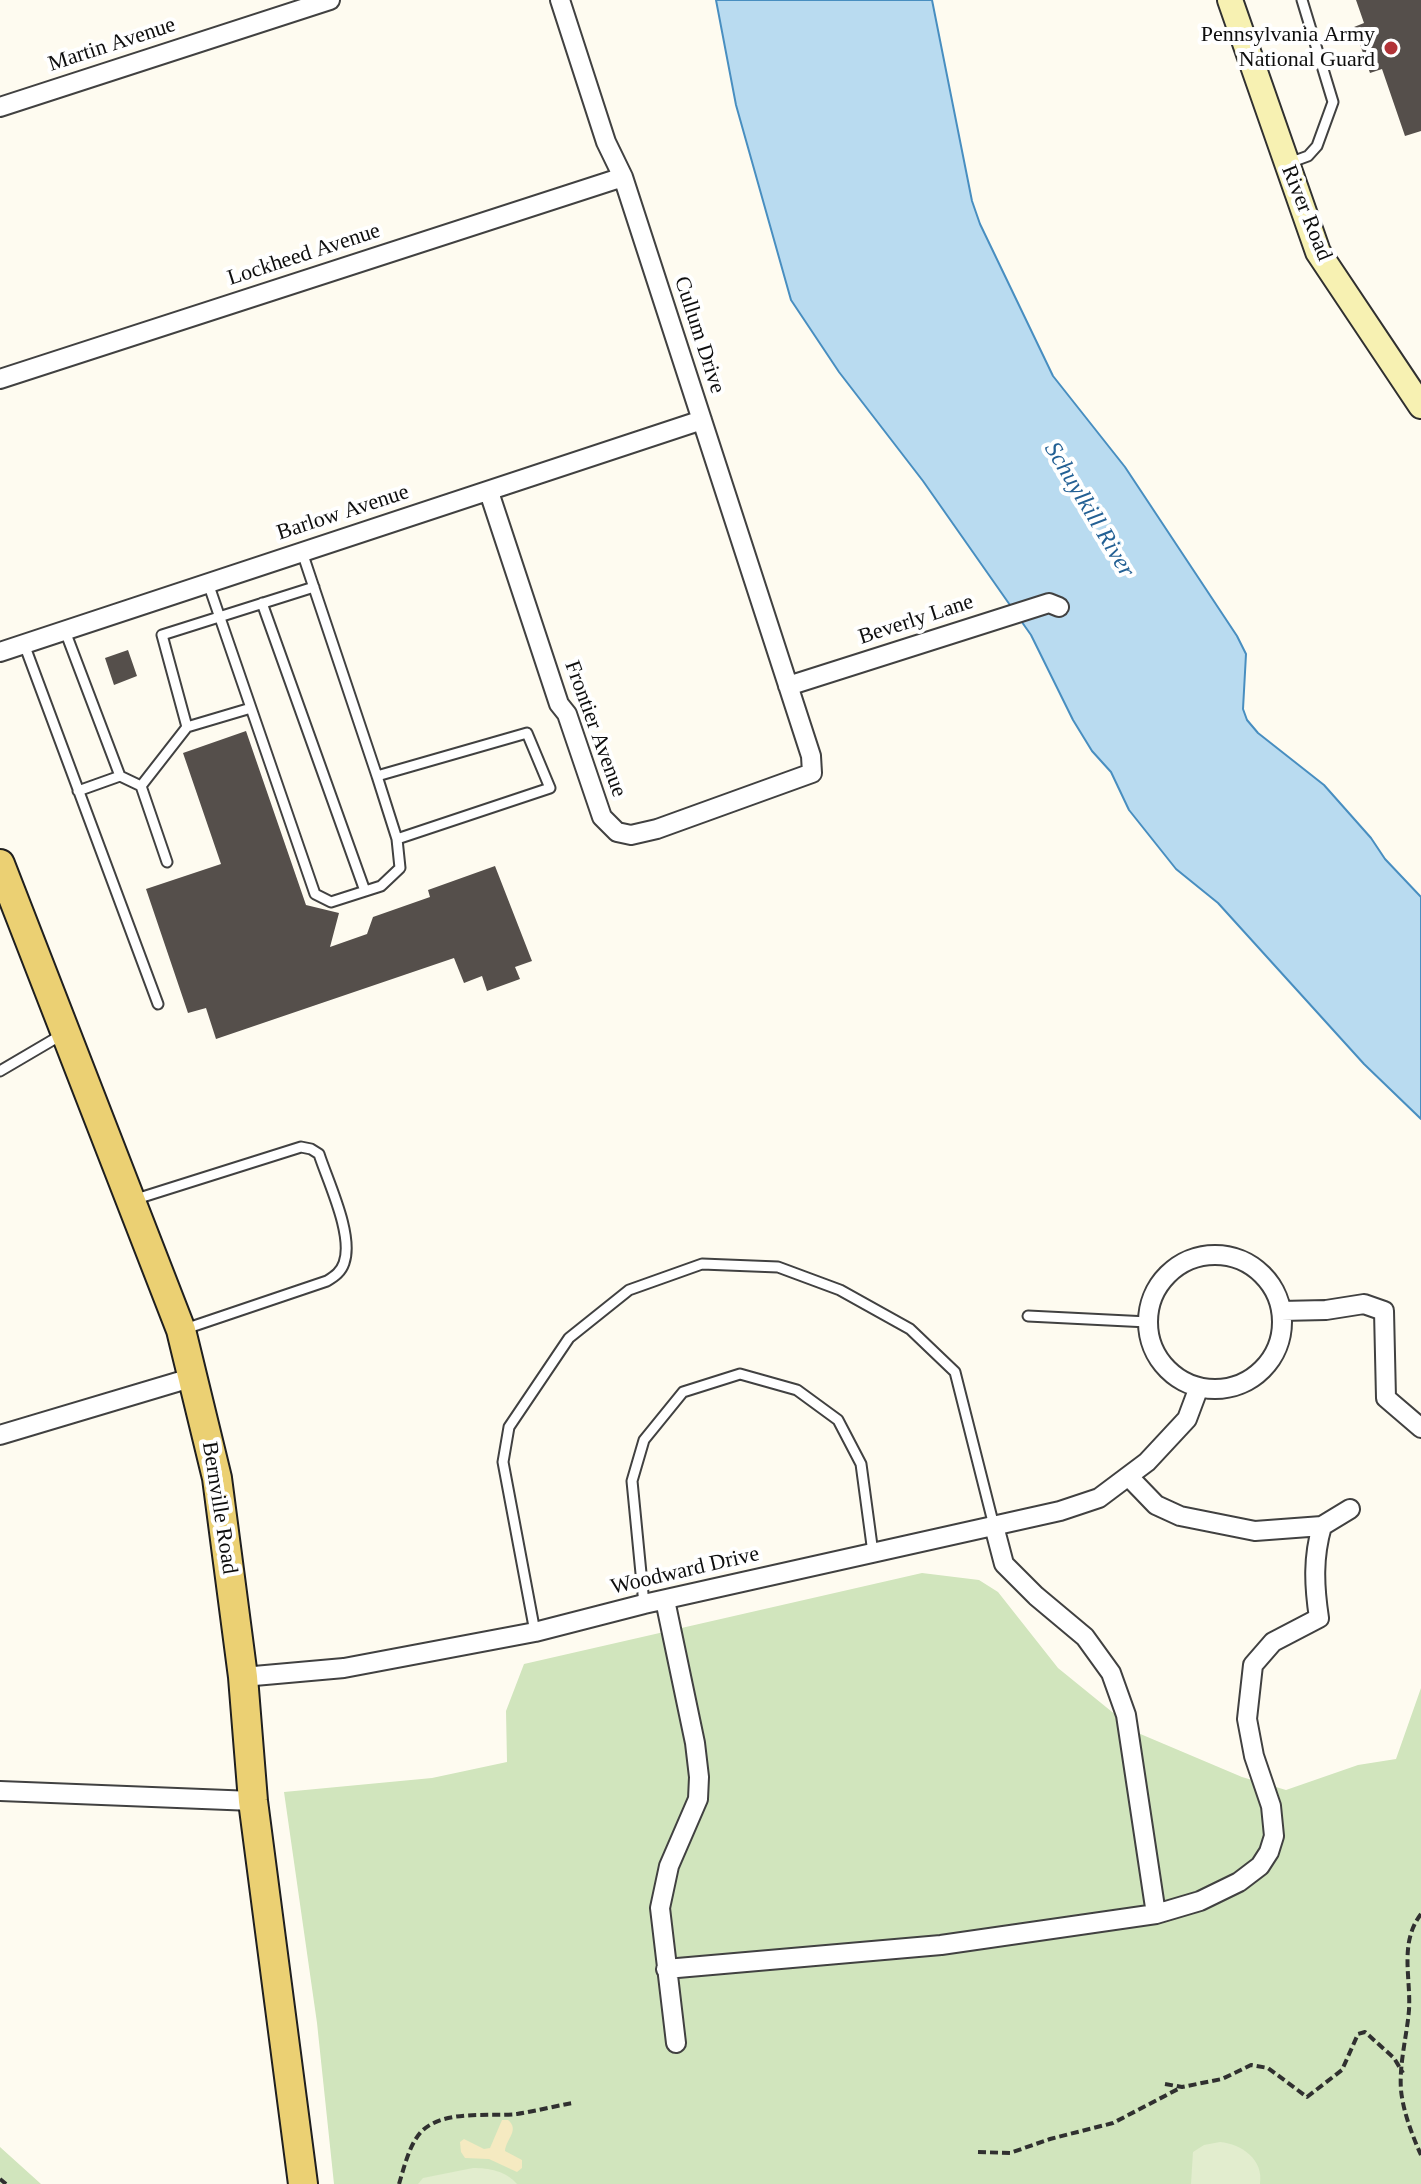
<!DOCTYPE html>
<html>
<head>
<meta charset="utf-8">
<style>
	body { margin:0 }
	canvas { display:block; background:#fefbf0 }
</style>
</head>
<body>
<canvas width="1421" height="2184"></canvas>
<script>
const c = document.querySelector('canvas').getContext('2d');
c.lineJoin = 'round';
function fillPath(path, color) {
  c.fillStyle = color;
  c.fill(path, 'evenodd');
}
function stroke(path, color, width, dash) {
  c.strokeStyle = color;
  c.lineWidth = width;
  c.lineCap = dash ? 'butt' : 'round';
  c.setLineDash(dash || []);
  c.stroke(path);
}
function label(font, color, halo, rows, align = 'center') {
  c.font = font + ' Georgia,serif';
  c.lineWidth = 8;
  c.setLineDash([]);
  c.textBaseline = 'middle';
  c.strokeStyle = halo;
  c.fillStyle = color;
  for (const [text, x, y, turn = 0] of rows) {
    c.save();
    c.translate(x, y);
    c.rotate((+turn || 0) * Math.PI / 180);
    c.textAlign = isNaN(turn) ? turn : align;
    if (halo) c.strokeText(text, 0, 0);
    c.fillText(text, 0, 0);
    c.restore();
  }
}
fillPath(new Path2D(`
	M922,1573L979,1580L998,1592L1058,1668L1138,1733L1242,1777L1286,1790L1358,1765L1396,1759L1421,1688V2184H334L317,2023L284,1792L432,1778L507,1762L506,1711L524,1664Z
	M0,2147L41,2184H0Z`), '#d1e5bd');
fillPath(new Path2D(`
	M502,2120H508C520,2130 506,2139 505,2151L522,2160V2168L517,2172L489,2159L465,2158L461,2152L460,2142L464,2139L484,2149L490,2148Z`), '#f5eac1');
fillPath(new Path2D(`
	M1220,2142C1242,2144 1264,2160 1260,2184H1191L1193,2152L1204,2145Z
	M473,2168C489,2168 506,2171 517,2184H418L423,2178Z`), '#e2edce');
const water = new Path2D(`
	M716,0H932L972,201L980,224L1053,376L1125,467L1237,636L1246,654L1243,709L1247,720L1258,733L1324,785L1371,838L1385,859L1421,897V1119L1364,1064L1218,903L1176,869L1129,810L1111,772L1092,751L1073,720L1031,635L923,481L839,372L791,300L736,105Z`);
fillPath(water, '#b9dbf0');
stroke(water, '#488ec0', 2);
fillPath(new Path2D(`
	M1356,0H1421V131L1405,136L1382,69L1370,73L1354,27L1364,23Z
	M128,650L137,676L114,685L105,658Z
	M246,731L306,905L339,913L330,947L367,934L373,917L430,897L428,890L495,866L532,961L515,967L520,979L487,991L482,976L464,983L454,958L216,1039L206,1008L188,1013L146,889L221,864L183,753Z`), '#554f4b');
const lane = new Path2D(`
	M1289,163L1308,156L1317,146L1333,102L1302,0
	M208,583L315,894L331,902L381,886L400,868L397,839L550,788L527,733L377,776L302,552
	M262,603L365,891
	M65,631L120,776L141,786L167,862
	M24,644L158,1004
	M251,708L187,727L162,635L314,587
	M377,776L397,839
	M141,786L187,727
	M78,791L120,776
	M0,1071L63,1034
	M133,1200L301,1147L311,1149L319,1154C328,1182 354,1235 344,1263C341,1272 335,1276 327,1281L185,1329
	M1028,1316L1148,1322
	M644,1604L632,1481L644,1440L683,1392L740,1374L797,1390L838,1420L861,1464L873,1553
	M535,1632L503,1462L509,1427L569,1338L629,1290L702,1264L778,1267L840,1290L910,1329L955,1372L994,1526`);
const street = new Path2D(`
	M0,107L330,0
	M0,379L623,177
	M489,492L559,704L567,714L602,817L617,832L631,835L657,829L812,773L811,756L623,177L606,142L560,0
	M0,652L702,420
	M788,686L1049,603L1059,607
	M1148 1322a67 67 0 1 1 134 0a67 67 0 1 1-134 0Z
	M1281,1311L1326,1310L1364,1304L1384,1311L1386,1398L1421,1428
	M0,1435L194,1377
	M1129,1477L1156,1505L1180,1516L1255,1531L1322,1526L1350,1509
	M994,1526L1004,1564L1036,1596L1085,1637L1111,1673L1126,1715L1156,1914
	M665,1600L695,1743L699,1777L698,1799L669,1866L660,1908L676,2043
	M243,1677L344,1668L535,1632L644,1604L1060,1511L1099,1498L1147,1462L1187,1419L1199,1387
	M0,1791L253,1801
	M666,1969L941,1945L1156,1914L1200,1901L1239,1882L1260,1866L1269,1852L1274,1836L1271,1806L1254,1756L1247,1719L1253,1665L1273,1642L1319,1618C1314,1585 1313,1557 1322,1526`);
const secondary = new Path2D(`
	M1230,0L1318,252L1421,406`);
const primary = new Path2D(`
	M0,864L181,1330L217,1478L243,1677L253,1801L303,2184`);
stroke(lane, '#414141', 13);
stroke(street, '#414141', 22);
stroke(secondary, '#303030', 28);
stroke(primary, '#1f1f1f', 32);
stroke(new Path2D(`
	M1421,1914C1399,1943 1411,1977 1409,2010C1407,2035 1399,2064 1401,2090C1403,2111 1412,2135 1421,2155
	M1165,2084L1182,2087L1222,2079L1251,2065L1268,2068L1307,2097L1342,2070L1358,2034L1365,2032L1394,2058L1403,2073
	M978,2152L1010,2153L1050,2139L1113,2123L1180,2088
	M0,2179L6,2184
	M399,2184C404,2168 409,2145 421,2132C443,2109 489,2117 517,2114C536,2111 555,2106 573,2103`), '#303030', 4, [8, 4]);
stroke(lane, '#fff', 9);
stroke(street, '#fff', 18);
stroke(secondary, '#f7f1b2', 24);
stroke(primary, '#ebd073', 28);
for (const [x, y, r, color] of [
	[1391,48,8,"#b13337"]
]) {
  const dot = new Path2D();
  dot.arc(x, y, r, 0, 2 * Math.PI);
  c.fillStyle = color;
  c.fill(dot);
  stroke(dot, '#fff', 3);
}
label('22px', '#0e0e0e', '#fff', [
	["Pennsylvania Army",1375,35],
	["National Guard",1375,60]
], 'right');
label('22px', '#0e0e0e', '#fff', [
	["Martin Avenue",112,45,-18],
	["River Road",1306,213,68],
	["Lockheed Avenue",304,255,-18],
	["Cullum Drive",699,335,72],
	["Barlow Avenue",343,513,-18],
	["Beverly Lane",916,620,-18],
	["Frontier Avenue",595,729,70],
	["Bernville Road",219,1508,81],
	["Woodward Drive",685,1571,-13]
]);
label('italic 24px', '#236094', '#fff', [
	["Schuylkill River",1089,510,59]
]);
</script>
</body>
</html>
